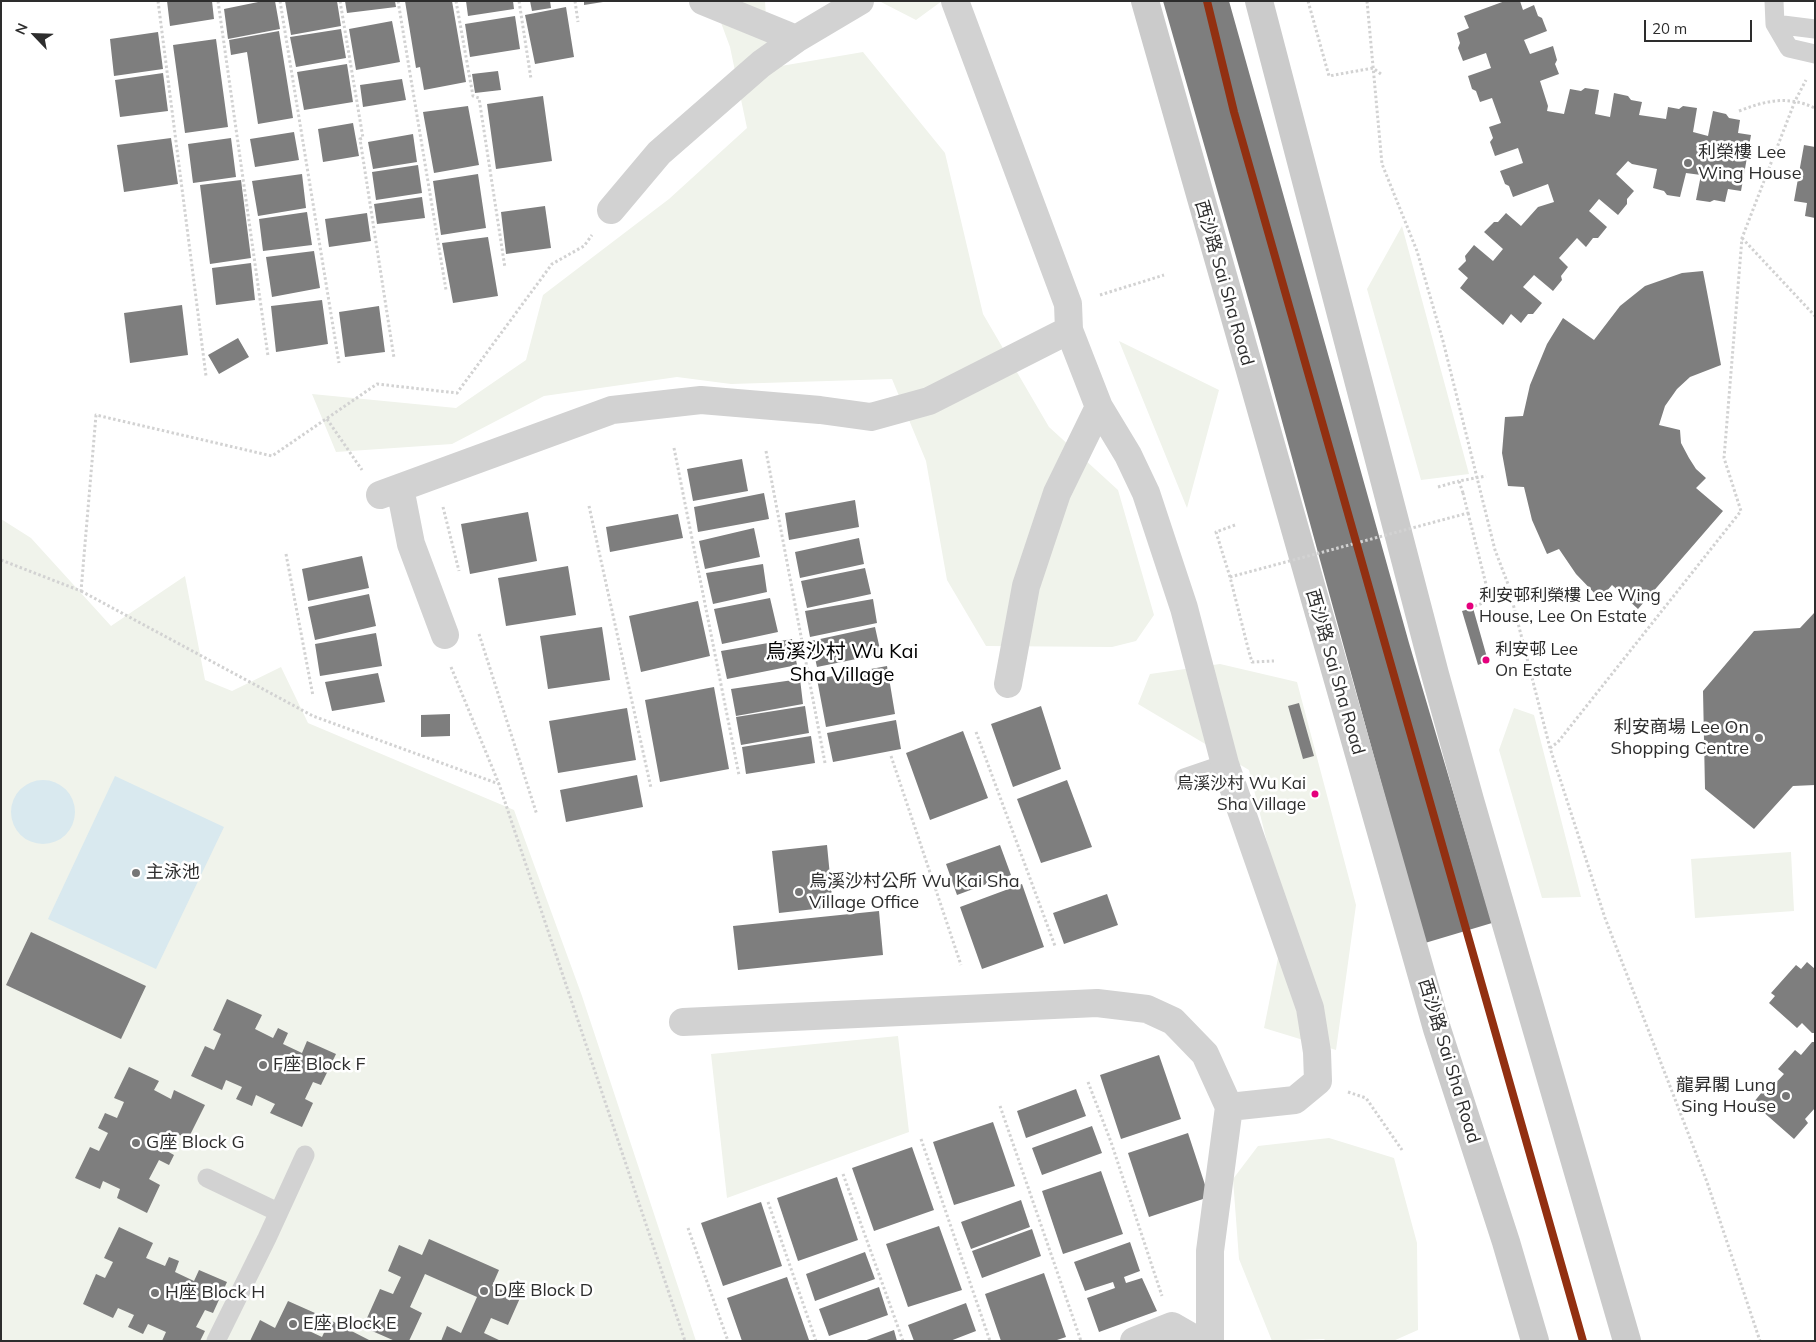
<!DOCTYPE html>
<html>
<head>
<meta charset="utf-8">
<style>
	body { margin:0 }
	#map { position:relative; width:1816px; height:1342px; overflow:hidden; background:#fff; font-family:Mulish,sans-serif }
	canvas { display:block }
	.frame { position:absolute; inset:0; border:2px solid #2d2d2d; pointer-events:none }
	.north { position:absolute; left:10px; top:10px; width:50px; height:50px; -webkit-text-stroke:4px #fff; paint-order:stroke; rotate:294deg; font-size:14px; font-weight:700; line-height:20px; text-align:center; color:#2d2d2d }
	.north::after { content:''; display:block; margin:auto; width:18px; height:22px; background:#2d2d2d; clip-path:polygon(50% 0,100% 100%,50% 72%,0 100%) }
	.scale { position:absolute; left:1644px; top:20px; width:108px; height:22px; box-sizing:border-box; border:2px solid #2d2d2d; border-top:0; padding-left:6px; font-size:15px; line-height:18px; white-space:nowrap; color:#2d2d2d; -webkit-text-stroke:4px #fff; paint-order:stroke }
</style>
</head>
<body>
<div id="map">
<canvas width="1816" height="1342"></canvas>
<div class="frame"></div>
<div class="north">N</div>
<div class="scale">20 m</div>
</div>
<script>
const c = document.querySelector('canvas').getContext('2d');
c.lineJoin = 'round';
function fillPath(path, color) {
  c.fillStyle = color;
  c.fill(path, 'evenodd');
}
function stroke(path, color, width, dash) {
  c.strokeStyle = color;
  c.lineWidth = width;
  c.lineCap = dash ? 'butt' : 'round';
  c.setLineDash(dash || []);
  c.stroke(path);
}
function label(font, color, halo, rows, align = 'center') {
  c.font = font + ' Mulish,"Noto Sans TC",sans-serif';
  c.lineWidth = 5;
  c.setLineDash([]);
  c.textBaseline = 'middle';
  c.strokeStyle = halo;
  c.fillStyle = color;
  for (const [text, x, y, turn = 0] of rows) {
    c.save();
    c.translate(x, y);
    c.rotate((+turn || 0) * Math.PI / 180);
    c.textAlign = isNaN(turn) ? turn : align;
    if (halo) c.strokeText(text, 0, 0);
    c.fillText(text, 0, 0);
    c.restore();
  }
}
fillPath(new Path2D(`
	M713,1H765L766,18L781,66L863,52L945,153L983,314L1049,427L1118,490L1154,615L1136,641L1112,647L986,646L947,580L926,461L892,379L731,384L677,377L544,396L452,444L336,452L312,394L456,408L526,360L543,295L669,199L747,128L730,47Z
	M879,1H942L916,20Z
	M1402,226L1469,474L1421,480L1367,289Z
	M1119,341L1219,390L1187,508Z
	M1,519L31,538L111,626L185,576L205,680L232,691L281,667L308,723L514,810L582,996L696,1341H1Z
	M1220,664L1297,682L1356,905L1336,1050L1264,1028L1286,918L1249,770L1138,704L1150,674Z
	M1514,708L1534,715L1581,897L1542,898L1499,750Z
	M1791,852L1794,911L1695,918L1691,859Z
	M898,1036L909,1132L727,1198L711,1054Z
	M1329,1138L1394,1158L1417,1243L1418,1330L1393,1341H1326L1324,1339L1272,1341L1239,1259L1233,1179L1258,1146Z`), '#f0f3eb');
fillPath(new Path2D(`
	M115,776L224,827L156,969L48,919Z
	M11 812a32 32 0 1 1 64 0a32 32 0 1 1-64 0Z`), '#d9e9ef');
fillPath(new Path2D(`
	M167,1H212L214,19L170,26Z
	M263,1H275L280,29L228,39L224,9Z
	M285,1H337L341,26L291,35Z
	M345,1H395L396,7L347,13Z
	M405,1H452L466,82L424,90L420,67L416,68Z
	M466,1H513L514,9L468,16Z
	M530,1H550L551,8L532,11Z
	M584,1H603V2L584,5Z
	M1163,1H1229L1409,643L1492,923L1425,943L1257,330Z
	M1505,1H1520L1523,10L1534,5L1538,16L1542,18L1547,31L1524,40L1530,54L1553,46L1557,60L1555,64L1559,74L1540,81L1548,106L1547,111L1564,114L1570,89L1581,91L1585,88L1599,90L1595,114L1610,117L1614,93L1628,96L1631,100L1642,102L1639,115L1666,119L1668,107L1679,109L1683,106L1697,108L1693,132L1708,136L1713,111L1726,114L1729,118L1740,120L1738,133L1751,135L1741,191L1728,189L1725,202L1714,200L1710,202L1696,200L1701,175L1686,173L1680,197L1667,195L1664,191L1653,188L1657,169L1632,164L1628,161L1616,174L1634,191L1627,199V204L1618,215L1599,199L1589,211L1607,227L1598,238H1593L1586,247L1577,238L1559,258L1568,267L1561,276L1562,280L1553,291L1534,275L1523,287L1542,303L1533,314H1528L1521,323L1511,314L1503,325L1460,288L1468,278L1458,269L1466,261L1465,256L1474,245L1493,261L1503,249L1484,232L1494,222H1498L1506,213L1521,226L1538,207L1554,202L1548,184L1513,197L1509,186L1505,184L1500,171L1523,163L1518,148L1495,156L1490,142L1493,138L1489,127L1501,123L1492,98L1480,102L1476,91L1472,89L1468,76L1491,68L1486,53L1463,61L1458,48L1460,43L1457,33L1469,28L1464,16Z
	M566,7L574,57L535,64L525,15Z
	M515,16L520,49L470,57L465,24Z
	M392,21L400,62L356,70L349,29Z
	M341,29L346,58L296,67L290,37Z
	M279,31L293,118L258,124L247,52L231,55L229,40Z
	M158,32L163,69L114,76L110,39Z
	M216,39L228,127L185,133L173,45Z
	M347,64L353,102L304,110L297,72Z
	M498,71L501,90L475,93L472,74Z
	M163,73L168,111L120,117L115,80Z
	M402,79L406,100L363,107L360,85Z
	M543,96L552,161L496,169L487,104Z
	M468,106L479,165L434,173L423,112Z
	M353,123L359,156L323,162L318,129Z
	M294,132L299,160L255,167L250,139Z
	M413,134L417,162L373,169L368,142Z
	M171,138L178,184L124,192L117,145Z
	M231,138L236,177L193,183L188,144Z
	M1804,145L1815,147V218L1805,216L1807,203L1794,201Z
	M418,165L422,193L376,200L372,172Z
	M302,174L306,208L258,216L252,181Z
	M478,174L486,228L441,235L433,181Z
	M241,180L251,258L210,264L200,185Z
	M422,197L425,218L377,224L374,204Z
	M545,206L551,248L506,254L501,212Z
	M307,212L312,245L263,251L259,219Z
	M367,213L371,241L329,247L325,219Z
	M488,237L498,296L453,303L442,243Z
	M314,251L320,288L272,297L266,257Z
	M251,263L255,300L216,305L212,268Z
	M1703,271L1721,365L1690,377L1677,389L1665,406L1659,425L1680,430L1681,443L1689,458L1696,469L1706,478L1696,488L1723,511L1638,609L1612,585L1600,599L1576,574L1559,549L1547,554L1532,520L1524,487L1508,486L1502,453L1505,417L1523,416L1530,385L1547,344L1563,318L1594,340L1620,306L1645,286L1682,273Z
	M322,300L328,344L276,352L271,306Z
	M182,305L188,355L130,363L124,313Z
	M379,306L385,352L345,357L339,312Z
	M238,338L249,357L219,374L208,355Z
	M742,459L748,491L693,501L687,469Z
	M764,493L769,519L698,532L694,507Z
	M855,500L859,527L789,540L785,513Z
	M528,512L537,561L470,574L461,524Z
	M678,514L683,538L610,552L606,527Z
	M754,528L760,557L705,569L699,541Z
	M859,538L864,564L800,578L795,552Z
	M362,556L369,588L308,601L302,569Z
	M763,564L767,592L713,604L706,573Z
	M568,566L576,615L506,626L498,578Z
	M865,568L871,594L807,608L801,581Z
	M369,594L376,626L315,640L308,607Z
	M770,598L778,632L722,644L714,609Z
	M873,599L877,623L810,637L805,611Z
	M698,601L710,656L641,672L629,616Z
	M1473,608L1488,661L1478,665L1462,611Z
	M1815,612V785L1793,786L1754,829L1705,789L1703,691L1754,631L1800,628Z
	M602,627L610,680L548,689L540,636Z
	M875,627L881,654L817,667L811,641Z
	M376,633L382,666L320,676L315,644Z
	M792,639L797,665L727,679L721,651Z
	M887,666L895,714L826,727L817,679Z
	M378,673L385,702L332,711L325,682Z
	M800,679L803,704L736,716L731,689Z
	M714,687L729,769L660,782L645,700Z
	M1299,703L1314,756L1303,759L1288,706Z
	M805,706L809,733L741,745L736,717Z
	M1041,706L1061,769L1013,787L991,724Z
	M627,708L636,760L558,773L549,721Z
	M450,714V736L421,737V715Z
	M896,720L901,749L833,762L827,733Z
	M963,731L988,798L930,820L906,753Z
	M811,736L815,763L746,774L742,747Z
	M637,775L643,807L566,822L560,790Z
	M1067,780L1092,847L1041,863L1017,799Z
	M827,845L833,907L779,913L772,851Z
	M1000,845L1011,875L957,895L946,864Z
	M1022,884L1044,947L982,969L960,907Z
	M1107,894L1118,925L1064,944L1053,913Z
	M879,911L883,955L738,970L733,926Z
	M31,932L146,986L121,1039L6,985Z
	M1807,962L1815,969V1033H1812L1802,1023L1797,1028L1769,1003L1775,996L1771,993L1796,965L1801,969Z
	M227,999L262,1015L255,1029L273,1038L278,1028L288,1033L283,1044L302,1053L307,1041L336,1054L321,1085L313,1082L305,1099L313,1103L302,1127L270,1113L275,1104L256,1095L252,1106L236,1099L242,1087L226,1080L222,1090L191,1076L205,1046L214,1050L221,1034L213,1030Z
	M1812,1042H1815V1108L1805,1119L1808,1123L1794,1139L1753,1103L1767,1086L1770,1089L1784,1074L1778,1069L1795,1050L1801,1055Z
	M1159,1055L1181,1119L1121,1139L1100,1075Z
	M129,1067L159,1081L154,1090L171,1099L174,1090L205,1105L188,1139L174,1132L165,1150L174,1155L169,1165L159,1160L149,1179L160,1185L147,1213L117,1198L120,1189L103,1181L100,1189L75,1178L90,1147L99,1151L108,1133L98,1128L105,1113L117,1118L124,1102L114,1098Z
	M1076,1089L1086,1116L1026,1138L1017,1111Z
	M993,1122L1015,1186L954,1205L933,1142Z
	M1092,1126L1102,1153L1042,1175L1032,1148Z
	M1188,1133L1209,1197L1149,1217L1128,1153Z
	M912,1147L934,1210L874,1231L852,1168Z
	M1101,1171L1123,1234L1063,1254L1042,1191Z
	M837,1177L858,1240L798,1261L777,1198Z
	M1021,1200L1030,1227L971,1249L961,1222Z
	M761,1202L782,1266L723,1286L701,1223Z
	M939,1226L962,1290L908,1307L886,1244Z
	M119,1227L153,1243L146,1258L165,1266L169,1257L179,1261L175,1272L194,1281L199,1270L227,1282L213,1313L205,1310L196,1327L205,1331L200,1341H162L166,1332L148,1324L143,1334L128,1327L134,1315L118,1308L113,1318L83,1304L96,1274L105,1278L113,1262L104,1258Z
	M1032,1229L1041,1256L982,1278L972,1251Z
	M429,1239L499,1270L492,1286L520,1298L508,1325L491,1318L484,1333L501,1341H441L447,1326L461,1333L477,1297L425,1274L410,1307L422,1313L409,1341H395L363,1327L380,1289L393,1294L401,1277L388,1271L399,1245L422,1255Z
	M1130,1242L1140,1271L1124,1277L1126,1283L1142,1278L1157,1311L1099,1332L1087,1298L1115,1288L1113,1282L1085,1291L1074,1262Z
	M865,1252L875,1279L815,1301L806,1274Z
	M1044,1273L1066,1337L1054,1341H1001L985,1294Z
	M787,1277L809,1340L742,1341L727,1298Z
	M879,1287L888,1315L829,1336L819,1309Z
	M288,1301L315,1313L307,1330L322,1337L330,1320L371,1341H250L260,1320L275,1328Z
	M966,1303L976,1331L950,1341H914L908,1325Z
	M894,1330L897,1341H864Z`), '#7e7e7e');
stroke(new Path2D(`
	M158,1L206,376
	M218,1L268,356
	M280,1L339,363
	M340,1L363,138L360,139L394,358
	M398,1L446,290
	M456,1L473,96L479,98L505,268
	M519,1L531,79
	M575,1L578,22
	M1308,1L1329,76L1373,68L1381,74
	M1367,1L1382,164L1417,251L1443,341L1495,550L1508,584L1550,748L1605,918L1707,1182L1760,1341
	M1739,111C1765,101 1787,95 1815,108
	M1742,238L1815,316
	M1100,295L1164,275
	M327,419L362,470
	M674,448L739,775
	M766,451L825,763
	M1438,487L1459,481
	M1463,493L1459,481L1486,476
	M589,506L651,788
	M443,507L459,571
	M1468,513L1490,600L1518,591
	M1235,525L1216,532L1230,577L1249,652L1252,662L1274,661
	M286,554L313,696
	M1,560L81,591L96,415L272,456L377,384L457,393L552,264L584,246L592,235
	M81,591L313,716L499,784
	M1470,608L1490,600
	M479,634L537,815
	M451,667L499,784L685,1341
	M976,732L1055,946
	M1550,748L1558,742L1741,511L1724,458L1742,238L1795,101L1806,80
	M891,756L961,965
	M1088,1082L1111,1142L1162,1296
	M1348,1092L1366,1098L1402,1150
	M1000,1106L1081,1341
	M921,1139L990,1341
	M843,1174L903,1341
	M768,1202L816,1341
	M688,1228L728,1341`), '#d2d2d2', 3, [2.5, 2.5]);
stroke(new Path2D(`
	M1774,1L1775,24L1789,48L1815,54
	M1775,24L1815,29
	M1184,778L1225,764
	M207,1178L278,1212
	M216,1341L267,1238L305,1155`), '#d2d2d2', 19);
stroke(new Path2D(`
	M703,1L796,39
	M955,1L1068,304L1069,330L1099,407L1128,455L1146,493L1184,608L1225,764L1310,1008L1317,1052L1318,1081L1295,1100L1229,1107
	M611,210L659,153L761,64L796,39L860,1
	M400,488L411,544L445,635
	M380,495L612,410L701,400L820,410L871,417L929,401L1069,330
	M1008,684L1026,586L1057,493L1099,407
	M683,1022L1097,1003L1147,1009L1173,1021L1205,1054L1229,1107L1210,1251V1341
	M1134,1341L1172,1326L1198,1341`), '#d2d2d2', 28);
stroke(new Path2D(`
	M1145,1L1437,1029L1506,1242L1535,1341
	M1259,1L1435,674L1470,800L1627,1341`), '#cbcbcb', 28);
stroke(new Path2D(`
	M1230,577L1468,513L1463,493`), '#d2d2d2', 3, [2.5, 2.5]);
stroke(new Path2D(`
	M1207,1L1234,112L1583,1341`), '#923011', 8);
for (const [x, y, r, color] of [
	[1688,163,5,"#767676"],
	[1470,606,4.5,"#e5007d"],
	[1486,660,4.5,"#e5007d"],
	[1759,738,5,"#767676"],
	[1315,794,4.5,"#e5007d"],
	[136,873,5,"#767676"],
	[799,892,5,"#767676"],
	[263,1065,5,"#767676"],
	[1786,1096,5,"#767676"],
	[136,1143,5,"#767676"],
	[484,1291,5,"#767676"],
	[155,1293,5,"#767676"],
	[293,1324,5,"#767676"]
]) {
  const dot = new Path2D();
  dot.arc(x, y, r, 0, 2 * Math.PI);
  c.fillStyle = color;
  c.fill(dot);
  stroke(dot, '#fff', 2);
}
label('17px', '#2d2d2d', '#fff', [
	["利安邨利榮樓 Lee Wing",1479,596],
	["House, Lee On Estate",1479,617],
	["利安邨 Lee",1495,650],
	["On Estate",1495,671],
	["烏溪沙村 Wu Kai",1306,784,"right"],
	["Sha Village",1306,805,"right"]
], 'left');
label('18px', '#2d2d2d', '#fff', [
	["利榮樓 Lee",1698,153],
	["Wing House",1698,174],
	["利安商場 Lee On",1749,728,"right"],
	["Shopping Centre",1749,749,"right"],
	["主泳池",146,873],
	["烏溪沙村公所 Wu Kai Sha",809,882],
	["Village Office",809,903],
	["F座 Block F",273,1065],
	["龍昇閣 Lung",1776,1086,"right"],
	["Sing House",1776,1107,"right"],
	["G座 Block G",146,1143],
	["D座 Block D",494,1291],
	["H座 Block H",165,1293],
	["E座 Block E",303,1324]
], 'left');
label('18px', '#2d2d2d', '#fff', [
	["西沙路 Sai Sha Road",1224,283,74],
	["西沙路 Sai Sha Road",1335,672,74],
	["西沙路 Sai Sha Road",1449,1061,73]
]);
label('20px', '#000', '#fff', [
	["烏溪沙村 Wu Kai",842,652],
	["Sha Village",842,675]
]);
</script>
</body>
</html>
